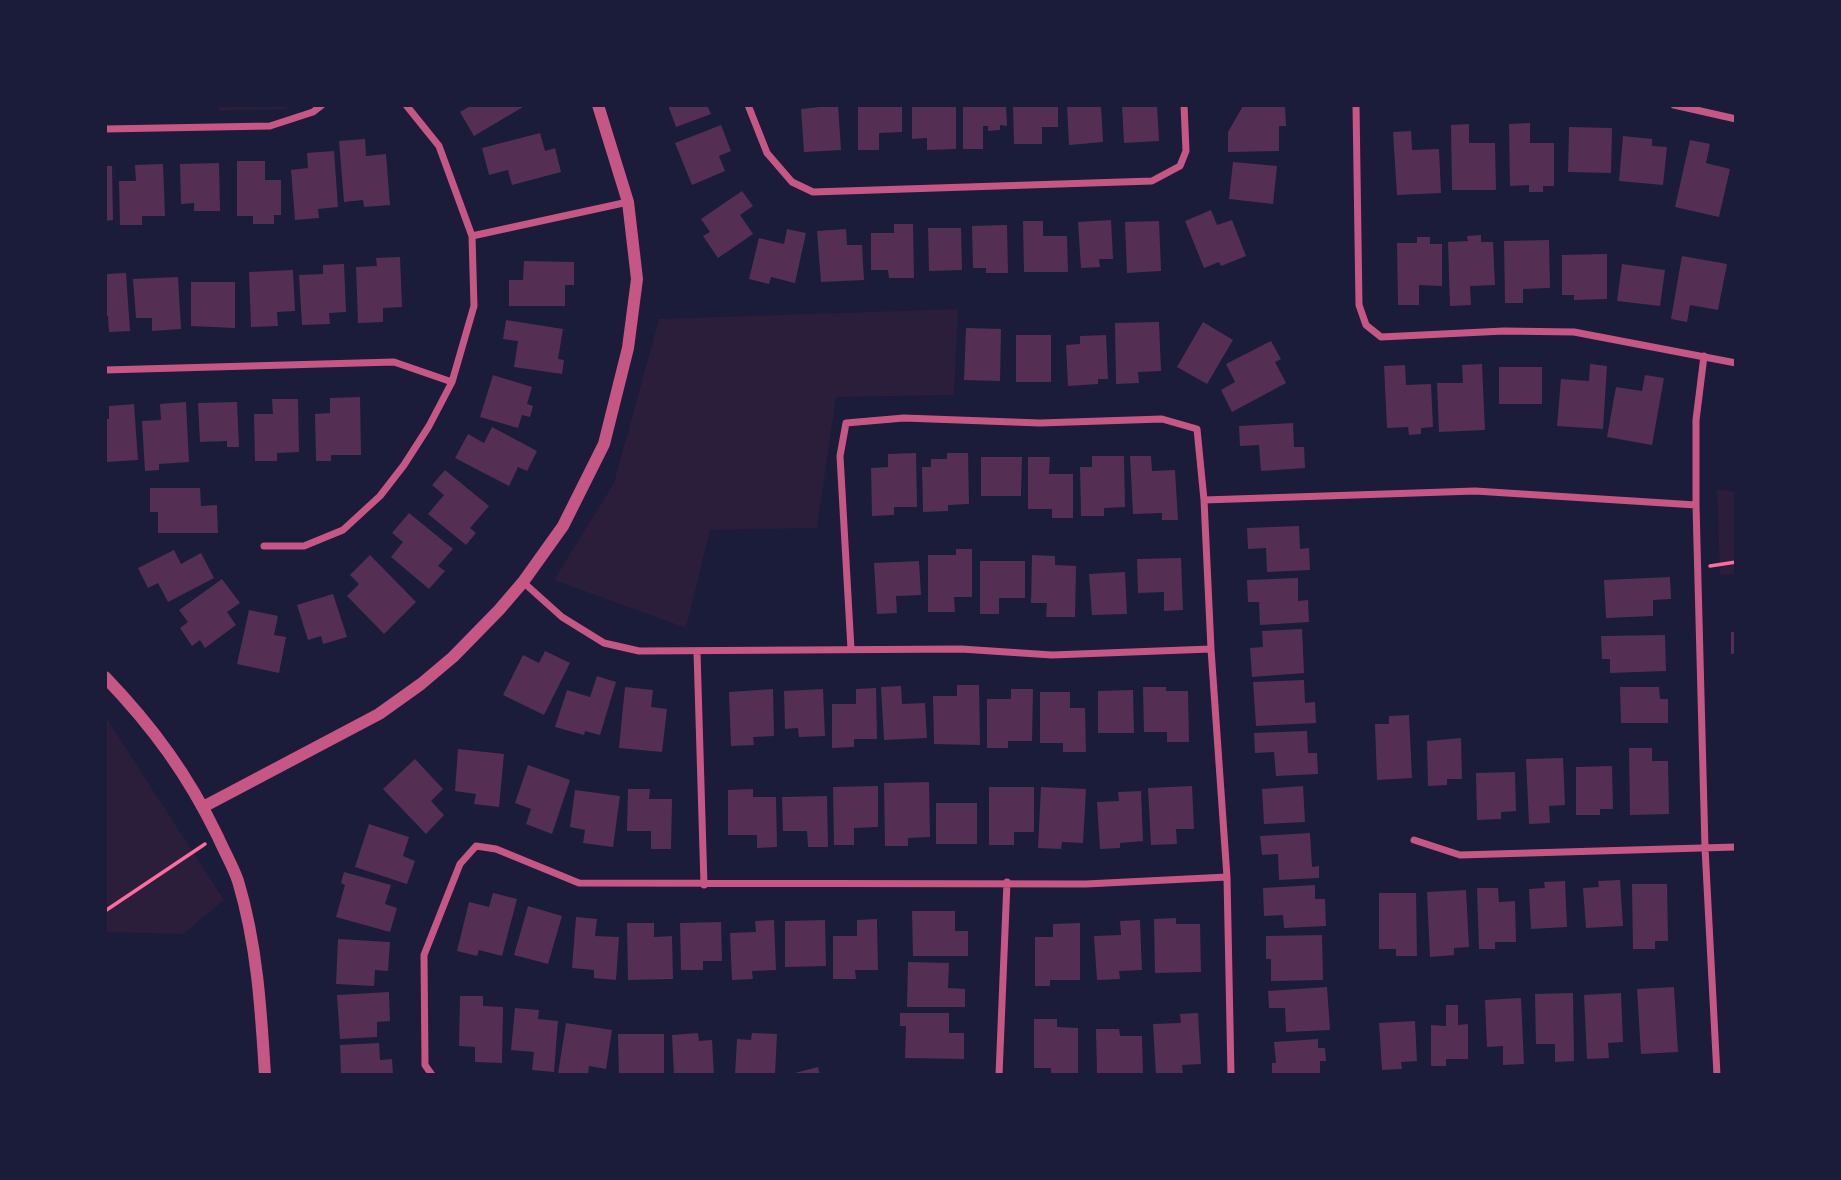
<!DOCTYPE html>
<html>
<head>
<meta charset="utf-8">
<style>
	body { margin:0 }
	#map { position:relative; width:1841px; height:1180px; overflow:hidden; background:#1b1b3a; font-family:Rubik,sans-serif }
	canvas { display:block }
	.frame { position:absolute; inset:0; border:107px solid #1b1b3a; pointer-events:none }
</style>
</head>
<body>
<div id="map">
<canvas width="1841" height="1180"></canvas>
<div class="frame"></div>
</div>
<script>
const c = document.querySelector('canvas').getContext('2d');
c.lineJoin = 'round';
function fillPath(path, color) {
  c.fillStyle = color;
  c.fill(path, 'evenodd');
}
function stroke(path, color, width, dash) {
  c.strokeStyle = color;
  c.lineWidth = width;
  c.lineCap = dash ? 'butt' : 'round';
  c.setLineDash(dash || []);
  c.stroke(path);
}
fillPath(new Path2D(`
	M219,105H294L285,109L219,111Z
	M958,309L954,395L836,397L817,528L710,530L686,628L554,580L614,483L659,319Z
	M1717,489L1736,492V574L1720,575Z
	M105,716L224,900L183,934L105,932Z`), '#2a1e3b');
fillPath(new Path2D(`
	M472,105H522L523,107L474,136L460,112Z
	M668,105H707L711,114L676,127Z
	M838,105L841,150L804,152L801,109Z
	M858,105H902V132L879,133V150H858Z
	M963,105H1006L1007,126L1000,125V130L988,131V126H983V149H963Z
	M1013,105H1058V127H1042V144H1014Z
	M1067,105L1101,106L1103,142L1069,145Z
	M1122,105H1157L1159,141L1124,143Z
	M1285,105L1286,126H1279V151L1228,152V132L1243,106Z
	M956,106V149L927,150V138L912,139V107Z
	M1530,123V143H1554V186H1543V192H1529V185L1510,186L1509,124Z
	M1469,124V143H1495L1496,190H1452L1451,125Z
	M721,125L731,151L719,156L725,171L692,185L675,143Z
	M1569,127L1612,128L1611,173L1568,172Z
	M1411,131L1412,150L1439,149L1441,193L1397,195L1393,132Z
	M540,133L545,151L555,148L561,172L512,185L508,170L489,175L482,148Z
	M1623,136L1652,139V146L1667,147L1663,185L1619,181Z
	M365,139L366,156L386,154L390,205L364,207L363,200L344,202L339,141Z
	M1690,140L1710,144L1706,163L1730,169L1719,217L1675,207Z
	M334,151L338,207L318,209L319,218L295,220L291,170L308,168L307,153Z
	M237,161H265V180H281V215H274V224H253V216H237Z
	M1233,162L1277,166L1273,204L1229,199Z
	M219,163L220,211H194V203L181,204L180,164Z
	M163,164L165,216H142V225H120L119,181H136L135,165Z
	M105,166H112L113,220L105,221Z
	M742,191L753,206L740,215L753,234L718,258L703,236L710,232L701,219Z
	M1211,210L1217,225L1232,220L1246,256L1221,266L1219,262L1204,268L1185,221Z
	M1111,220L1113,259H1099L1100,267L1081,268L1078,222Z
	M1023,221H1043V236H1067L1068,272H1024Z
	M1159,221L1161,271L1127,273L1125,222Z
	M894,224H913L914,278H889L888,270H871V233H894Z
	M1007,225L1008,273H986V268H973L972,226Z
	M928,228H961L962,270L929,271Z
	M787,229L806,233L795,283L771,277L769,284L749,279L759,238L784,244Z
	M846,229L847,245H862L864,280L821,282L817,231Z
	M1481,235V242H1493L1495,285L1470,286L1471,305L1450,306L1448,242L1468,241L1467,236Z
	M1417,237H1430V244H1442V286L1419,285V305H1398L1397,243H1417Z
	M1549,240L1550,288L1523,289V303H1505L1504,241Z
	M1607,254V299L1574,300V295H1562V255Z
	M1682,256L1727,264L1718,310L1690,305L1687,322L1671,319Z
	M400,257L402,307L383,308V322L358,323L356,267L377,266L376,258Z
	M524,261L574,262V285H565V306H509V280H523Z
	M344,264L346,312L329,313L330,324L302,325L299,275L323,274V265Z
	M1622,264L1665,270L1660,306L1617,301Z
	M293,270L295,311L277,312L278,326L251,327L249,272Z
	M126,273L130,331L109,332L108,316H105V274Z
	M178,277L181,329L152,331V318H136L133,279Z
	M191,282H235V328L191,326Z
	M506,320L563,329L558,359L564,360L562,374L514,367L518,341L503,339Z
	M1159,322L1161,371L1138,372L1139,383L1116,384L1115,323Z
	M1203,322L1233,340L1207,384L1177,367Z
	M966,328L1001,329L1000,381L964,380Z
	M1016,335H1051V382H1016Z
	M1106,335L1108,379H1098V384L1068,386L1066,345L1080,344V336Z
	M1271,341L1281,359L1275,362L1286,383L1232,412L1221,390L1235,382L1226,364Z
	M1482,364L1485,430L1439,432L1437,383H1463L1462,365Z
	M1590,364L1607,366L1603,429L1557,426L1561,379L1589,381Z
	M1405,365L1406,385L1431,384L1433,427L1421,428V434L1409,435L1408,427L1387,428L1384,366Z
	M1499,367H1542V404H1499Z
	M493,375L532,387L527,404L533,406L530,417L522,415L518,428L480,417Z
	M1645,375L1664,378L1652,445L1607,437L1616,387L1642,391Z
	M360,397L361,455H331V461H316L315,414L330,413V398Z
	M272,399H298L299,452L277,453V461H255L254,414H273Z
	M186,402L189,462L159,464V470L145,471L142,421L161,420L160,404Z
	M237,402L239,447H227V441L200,442L198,403Z
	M134,404L138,460L105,462V419H109V406Z
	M1293,423L1294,447H1304L1305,468L1261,471L1259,445L1240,446L1239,426Z
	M492,427L537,451L527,471L518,467L509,486L455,458L468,434L484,443Z
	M916,453L917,507H894V515L872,516L871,468L888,467V454Z
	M947,453H968L969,504L948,505V511L923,512L922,467H931V459H947Z
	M1092,456H1124L1125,507L1104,508V516H1081L1080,467H1092Z
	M1130,456H1151L1152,471L1175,470L1178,520H1162V513L1133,514Z
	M981,457H1022L1021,496H981Z
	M1028,457H1050L1049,474H1073V518H1052V509H1028Z
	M445,470L489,506L470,528L476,533L466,545L428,514L444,495L432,485Z
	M150,488H200L201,506L217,505L218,533H158V512H150Z
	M409,513L453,549L438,566L445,571L429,589L391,557L403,542L392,533Z
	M1299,526L1300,549L1309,548L1310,570L1267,572L1266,548L1248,549L1247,528Z
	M956,549H972V597H954L955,612H928V555H956Z
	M174,550L181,564L201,553L214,578L168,602L158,583L148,588L138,568Z
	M370,555L416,602L384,634L347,596L359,584L350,575Z
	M1032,555L1055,556V565L1076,566L1075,617H1046L1047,603H1031Z
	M1181,558L1183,610L1164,611V592L1138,593L1137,559Z
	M919,561L921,595L896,596L897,613L877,614L874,563Z
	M980,561H1025V598H999V614H980Z
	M1125,572L1127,614L1092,615L1089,574Z
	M1670,577L1671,599L1653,600V616L1606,618L1604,580Z
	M1298,578V601L1308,600L1309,622L1260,625L1259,602H1248L1247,580Z
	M222,579L240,603L227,612L236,625L205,648L200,640L192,646L180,628L188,622L179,610Z
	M333,594L347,637L323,644L321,636L308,640L297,605Z
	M249,610L278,616L274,635L286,637L279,673L237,664Z
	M1302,629L1304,673L1252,677L1250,648L1263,647L1262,631Z
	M1731,632H1736V653L1731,654Z
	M1665,635L1666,671L1610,673V659H1602L1601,636Z
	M545,651L570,663L544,715L503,695L523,655L539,663Z
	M597,676L616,682L600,735L585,731L584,735L555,727L567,690L590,697Z
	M1304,680L1305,703L1315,702L1316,723L1256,726L1253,682Z
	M957,685H979L980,745L934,744L933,696H957Z
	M901,686L902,704L925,703L927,738L884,740L881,687Z
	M625,687L653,690L651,707L667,709L662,752L619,748Z
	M1143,687H1166V691H1188L1189,742H1167V732H1144Z
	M1620,687H1659L1660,699H1668V723H1621Z
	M876,688L877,739H854V747L832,748V704H856V689Z
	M773,689L774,736L753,737L754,745L731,746L729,692Z
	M823,689L825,736L799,737L798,728L785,729L784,691Z
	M1011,689H1033L1032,741H1008V748H987V699H1011Z
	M1133,690L1134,733H1098V691Z
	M1040,692H1070V708H1085L1086,752H1063V743H1040Z
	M1409,715L1412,778L1377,780L1375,724H1389V716Z
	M1307,731L1308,753H1317L1318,774L1276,776L1274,752L1255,753L1254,733Z
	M1461,738L1462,779H1447V785L1428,786L1427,741Z
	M1629,748H1652V761H1668L1669,814L1630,815Z
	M458,749L504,754L499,807L474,804L476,794L455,791Z
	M1563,758L1565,805L1549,806L1550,823L1529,824L1526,759Z
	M415,759L443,789L431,801L444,815L426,834L383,789Z
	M528,765L570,780L552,834L526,824L531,809L515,803Z
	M1612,766L1613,809H1600V815H1576V767Z
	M1515,772L1516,811L1501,812V819L1477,820L1476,773Z
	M929,782L930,837L908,838V846H885L884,783Z
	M878,786V827L854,828V845H834L833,787Z
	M1192,786L1194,829H1176L1177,844L1151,845L1148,788Z
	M1303,786L1305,822L1264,824L1262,789Z
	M989,787H1034V832H1014V845H989Z
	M1041,787L1086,789L1083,843L1062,842L1061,849L1038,848Z
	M628,789H650L649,799H672L671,849H651V831H627Z
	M753,789V797H776L777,847L757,848V835H728V790Z
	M575,790L620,796L613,847L583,843L585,830L570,827Z
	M1141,791L1143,841L1120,843V848L1100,849L1097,802L1119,801L1118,792Z
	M827,796L828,847H808L807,831H783L782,797Z
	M936,803H977V844H936Z
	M369,824L409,837L403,856L415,861L407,884L355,867Z
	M1310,833L1312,867L1319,866V878L1279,880L1278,854L1262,855L1260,836Z
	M344,872L391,885L385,904L397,908L390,932L336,917L345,885L341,883Z
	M1620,880L1623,926L1586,928L1583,888L1599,887L1598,881Z
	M1565,881L1567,927L1531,929L1529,889L1545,888L1544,882Z
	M1632,884H1667L1668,941H1655V949H1633Z
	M1315,885V899H1325L1326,926L1284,928L1283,915L1264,916L1263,888Z
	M1477,888H1498L1499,902L1515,901L1516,942H1495V949H1479Z
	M1466,890L1469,947L1454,948V955L1430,957L1427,892Z
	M493,893L517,899L502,956L479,950L477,956L457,951L469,902L489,907Z
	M1379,893H1416L1417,956H1396V949H1379Z
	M528,906L562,916L548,964L514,955Z
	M912,911H955V931H968V956H913Z
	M576,917L597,919L595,936L619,937L616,980L594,978V970L572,968Z
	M1176,918V924H1200L1201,972L1155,973L1154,919Z
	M877,919L878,970H855L856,979H833V936H857V920Z
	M774,920L776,970L752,971L753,979L732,980L730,933L756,932L755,921Z
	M825,920L826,966L785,967V921Z
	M1140,920L1142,970L1119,971L1120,979L1097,980L1094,936L1121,935L1120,921Z
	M721,922L722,961H703V970H681L680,923Z
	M627,923H654V937L672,936L673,979L628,980Z
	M1080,923V980H1050V986H1035V937H1053V924Z
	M1322,935L1323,980L1271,981V959H1266V936Z
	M338,939L390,942L388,971L375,970L374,986L336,984Z
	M908,962L949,963L948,988L965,989V1007H907Z
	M1327,987L1330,1030L1286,1032L1285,1008H1269L1268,991Z
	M1674,987L1678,1052L1641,1054L1637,989Z
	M389,992L390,1021L377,1022V1037L340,1039L337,995Z
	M1573,993L1574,1061L1555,1062V1044H1536L1535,994Z
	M1621,993L1623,1042L1608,1043L1609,1058L1587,1059L1584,995Z
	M460,996H483V1006L503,1007L502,1063L475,1062V1047L459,1046Z
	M1521,998L1524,1064L1503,1065V1046L1487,1047L1485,1000Z
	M1446,1005H1458V1025L1468,1024V1059H1446V1066H1431V1025L1446,1026Z
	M515,1008L539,1010L538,1019L558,1021L554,1072L532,1070L534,1052L511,1050Z
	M900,1013H949V1033H964V1059L905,1058L906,1026H900Z
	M1198,1013L1201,1064L1182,1065L1183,1075H1156L1153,1024L1181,1023L1180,1014Z
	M1034,1019H1057V1027L1078,1028V1075H1051V1068H1034Z
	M1415,1021L1417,1061L1401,1062L1402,1069L1382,1070L1379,1023Z
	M566,1023L612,1030L606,1069L589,1066L588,1075L558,1074Z
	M1096,1029H1119L1120,1036H1142L1143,1075H1097Z
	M698,1033L699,1041L712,1040L714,1075H674L672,1035Z
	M752,1033L777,1034L775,1075H735L737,1039L751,1040Z
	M618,1034H664V1075H619Z
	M1318,1039V1048H1325L1326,1061H1320V1075H1272V1063H1276L1274,1042Z
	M379,1043L380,1060L392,1059L393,1075H341L340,1045Z
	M818,1067L820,1075H791V1074Z`), '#542f53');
stroke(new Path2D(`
	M1710,566L1736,562
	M105,911L205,844`), '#ff6b9d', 3.5);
stroke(new Path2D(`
	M748,105L767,153L792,182L813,192L1152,181L1180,166L1186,151L1184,105
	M1356,105L1359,305L1366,325L1381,337L1504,331L1574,332L1736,363
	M1674,105L1736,119
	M105,129L270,126L313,112L322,105
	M472,236L628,202
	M1704,356L1696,420V505L1705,848L1717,1075
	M105,370L394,362L452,382
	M1204,500L1475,491L1696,505
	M264,546H304L343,530L380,496L404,465L429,426L452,382L474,306L472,236L439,146L406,105
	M523,582L562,617L604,643L639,651L961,649L1052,655L1211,649
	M851,649L840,456L846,423L904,418L1040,423L1162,419L1197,429L1204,500L1211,649L1227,877L1231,1075
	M697,652L704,885
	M1414,840L1460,855L1736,847
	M432,1075L425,1065L424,955L460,864L476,846L496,849L579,883L1086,884L1227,877
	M999,1075L1007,882`), '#c65784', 7);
stroke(new Path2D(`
	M105,677C153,727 188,775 218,837C224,851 233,866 238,881C257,944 261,1009 265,1075
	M203,807L379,714L421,684L453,657L499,610L523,582L563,526L604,444L628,348L637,279L628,202L598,105`), '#c65784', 12);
</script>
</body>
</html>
